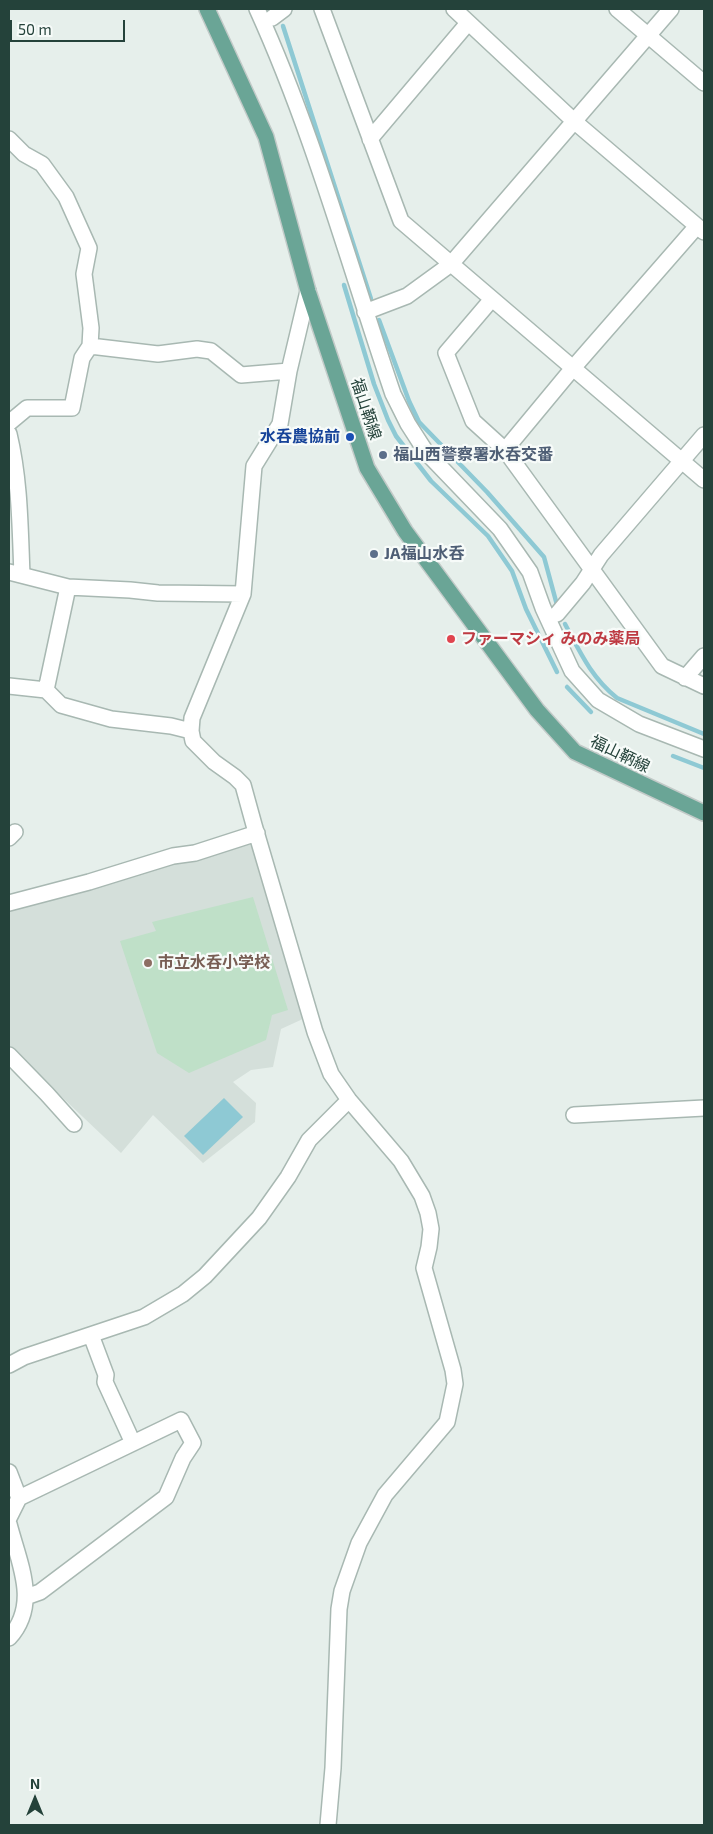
<!DOCTYPE html>
<html>
<head>
<meta charset="utf-8">
<style>
	body { margin:0 }
	#map { position:relative; width:713px; height:1834px; overflow:hidden; background:#e6efeb; font-family:"Exo 2",sans-serif }
	canvas { display:block }
	.frame { position:absolute; inset:0; border:10px solid #24423a; pointer-events:none }
	.north { position:absolute; left:10px; top:1774px; width:50px; height:50px; -webkit-text-stroke:4px #f7fbf9; paint-order:stroke; rotate:0deg; font-size:14px; font-weight:700; line-height:20px; text-align:center; color:#24423a }
	.north::after { content:''; display:block; margin:auto; width:18px; height:22px; background:#24423a; clip-path:polygon(50% 0,100% 100%,50% 72%,0 100%) }
	.scale { position:absolute; left:10px; top:20px; width:115px; height:22px; box-sizing:border-box; border:2px solid #24423a; border-top:0; padding-left:6px; font-size:15px; line-height:18px; white-space:nowrap; color:#24423a; -webkit-text-stroke:4px #f7fbf9; paint-order:stroke }
</style>
</head>
<body>
<div id="map">
<canvas width="713" height="1834"></canvas>
<div class="frame"></div>
<div class="north">N</div>
<div class="scale">50 m</div>
</div>
<script>
const c = document.querySelector('canvas').getContext('2d');
c.lineJoin = 'round';
function fillPath(path, color) {
  c.fillStyle = color;
  c.fill(path, 'evenodd');
}
function stroke(path, color, width, dash) {
  c.strokeStyle = color;
  c.lineWidth = width;
  c.lineCap = dash ? 'butt' : 'round';
  c.setLineDash(dash || []);
  c.stroke(path);
}
function label(font, color, halo, rows, align = 'center') {
  c.font = font + ' "Exo 2","Noto Sans JP",sans-serif';
  c.lineWidth = 4.5;
  c.setLineDash([]);
  c.textBaseline = 'middle';
  c.strokeStyle = halo;
  c.fillStyle = color;
  for (const [text, x, y, turn = 0] of rows) {
    c.save();
    c.translate(x, y);
    c.rotate((+turn || 0) * Math.PI / 180);
    c.textAlign = isNaN(turn) ? turn : align;
    if (halo) c.strokeText(text, 0, 0);
    c.fillText(text, 0, 0);
    c.restore();
  }
}
fillPath(new Path2D(`
	M248,844L252,846L305,1018L281,1029L273,1067L251,1070L233,1082L256,1103L255,1122L203,1163L153,1115L121,1153L9,1047V907Z`), '#d4dfda');
fillPath(new Path2D(`
	M253,897L288,1010L272,1015L266,1040L189,1073L157,1053L120,941L156,931L152,922Z`), '#bfe0c8');
fillPath(new Path2D(`
	M224,1098L243,1117L203,1155L184,1136Z`), '#8ec9d4');
stroke(new Path2D(`
	M283,26L371,299
	M344,285L374,384L388,420L396,436L431,481L488,536L512,571L526,609L557,672
	M379,320L409,401L419,422L487,492L544,557L557,605
	M565,624C580,652 591,677 617,698L704,734
	M567,687L591,712
	M673,756L704,768`), '#8ec9d4', 4.5);
const minor = new Path2D(`
	M257,9C313,132 349,265 393,394L408,424L426,452L500,529L530,572L543,608L572,671L598,700L639,724L704,749
	M322,9L401,221L704,480
	M454,9L575,122L704,232
	M617,9L704,83
	M272,18L284,9
	M9,139L24,154L42,164L66,197L89,248L84,274L91,328L90,346L82,358L72,408H27L9,423
	M370,139L468,23
	M308,291L289,371L280,424L254,466L243,594L192,718L191,731L193,741L214,762L235,777L243,785L254,825L315,1032L331,1074L349,1100L401,1161L422,1196L428,1213L431,1229L429,1247L424,1268L453,1370L455,1384L447,1422L385,1495L359,1543L342,1591L339,1609L333,1768L328,1825
	M492,299L446,353L473,421L505,450L662,666L704,686
	M365,312L407,296L451,264L671,9
	M90,346L158,354L197,349L211,351L241,375L289,371
	M9,434C20,480 20,527 22,575
	M505,450L573,368L697,226
	M9,572L68,587L130,590L158,593L243,594
	M557,614L583,583L601,555L704,435
	M685,678L704,656
	M9,686L46,690L61,705L111,719L171,726L191,731
	M46,690L68,587
	M9,838L15,832
	M9,903L89,882L173,856L195,853L257,833
	M9,1055L47,1094L74,1124
	M574,1115L704,1108
	M91,1335L106,1375L105,1382L133,1443
	M9,1365L24,1357L144,1317L183,1294L205,1276L259,1218L288,1177L309,1140L349,1100
	M9,1472L19,1498L9,1518
	M19,1498L181,1420L193,1443L183,1458L166,1497L40,1592L26,1597
	M9,1524C19,1563 40,1604 9,1638`);
const major = new Path2D(`
	M207,9L266,137L308,291L367,468L405,531L537,710L575,752L704,813`);
stroke(minor, '#a8b8b2', 18);
stroke(major, '#c2cac8', 18);
stroke(minor, '#fff', 15);
stroke(major, '#6aa596', 15);
for (const [x, y, r, color] of [
	[350,437,5,"#1a4fb4"],
	[383,455,5,"#5c6f8a"],
	[374,554,5,"#5c6f8a"],
	[451,639,5,"#e0444e"],
	[148,963,5,"#8d6e63"]
]) {
  const dot = new Path2D();
  dot.arc(x, y, r, 0, 2 * Math.PI);
  c.fillStyle = color;
  c.fill(dot);
  stroke(dot, '#f7fbf9', 2);
}
label('16px', '#24423a', '#f7fbf9', [
	["福山鞆線",366,409,72],
	["福山鞆線",620,754,26]
]);
label('bold 16px', '#164399', '#f7fbf9', [
	["水呑農協前",340,437]
], 'right');
label('bold 16px', '#4e5e75', '#f7fbf9', [
	["福山西警察署水呑交番",393,455],
	["JA福山水呑",384,554]
], 'left');
label('bold 16px', '#be3a42', '#f7fbf9', [
	["ファーマシィ みのみ薬局",461,639]
], 'left');
label('bold 16px', '#785e54', '#f7fbf9', [
	["市立水呑小学校",158,963]
], 'left');
</script>
</body>
</html>
